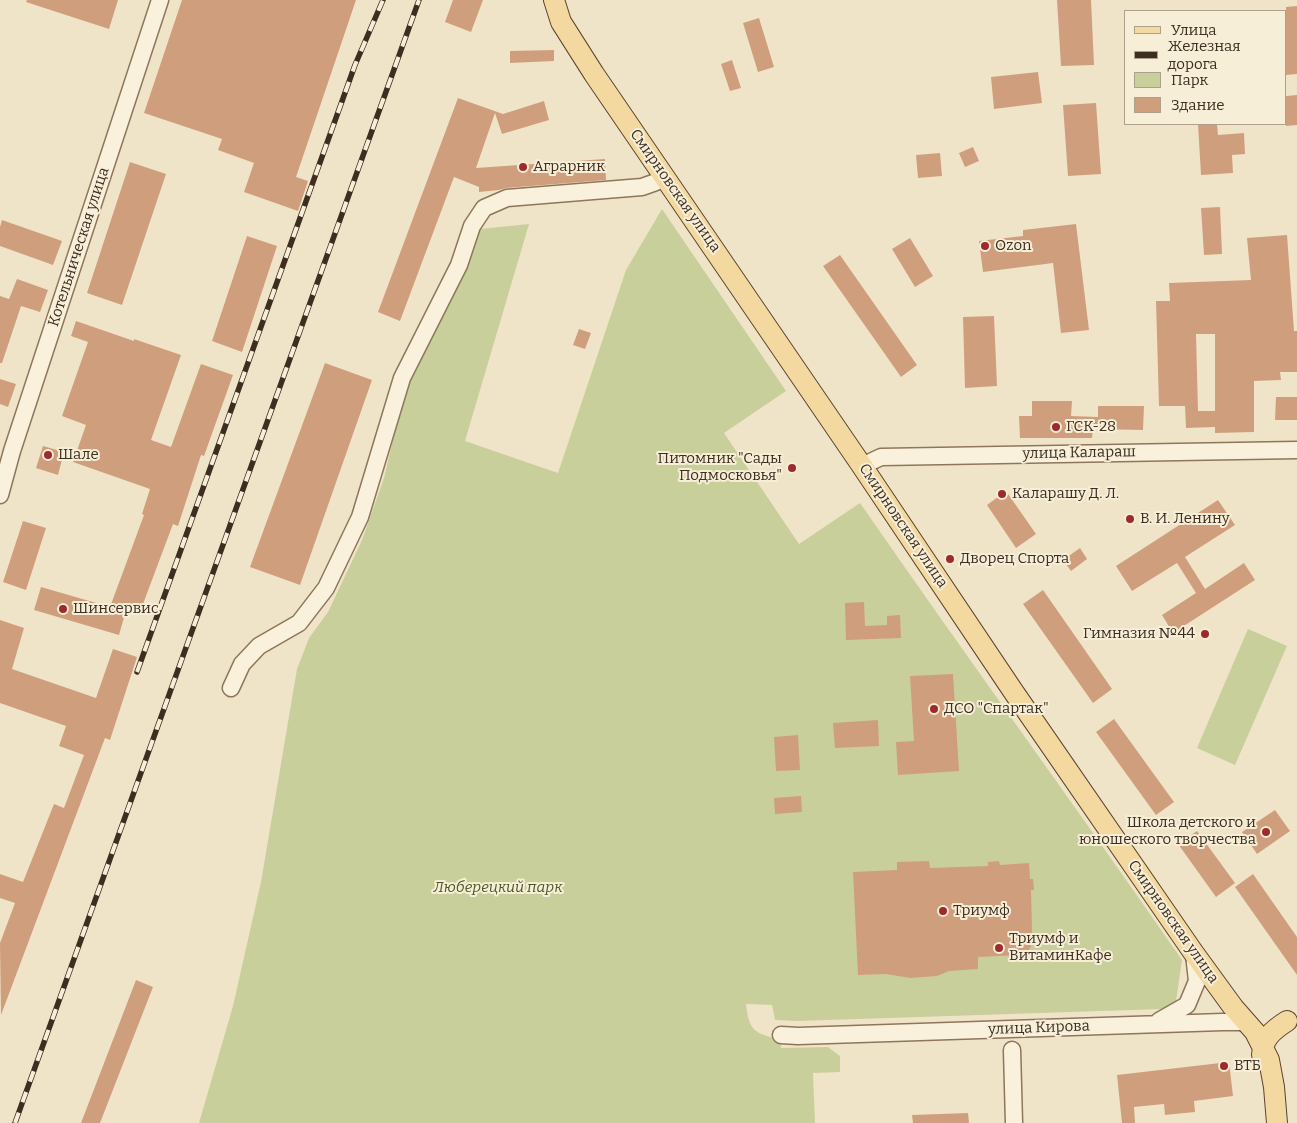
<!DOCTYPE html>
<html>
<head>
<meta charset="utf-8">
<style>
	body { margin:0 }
	#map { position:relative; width:1297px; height:1123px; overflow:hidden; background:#f0e4c8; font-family:Bitter,serif }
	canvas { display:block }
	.legend { position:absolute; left:1124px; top:10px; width:162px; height:115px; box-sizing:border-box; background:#f7eed8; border:1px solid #ada18e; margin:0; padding:6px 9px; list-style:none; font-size:15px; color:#3d2e20 }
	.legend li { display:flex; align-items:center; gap:10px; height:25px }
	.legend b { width:25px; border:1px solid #ada18e }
</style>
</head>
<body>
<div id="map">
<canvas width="1297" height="1123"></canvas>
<ul class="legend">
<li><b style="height:6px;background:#f3d9a0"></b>Улица</li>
<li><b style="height:6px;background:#3d2e20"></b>Железная дорога</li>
<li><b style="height:14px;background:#c9cf9b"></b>Парк</li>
<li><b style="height:14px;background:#cf9f7d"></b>Здание</li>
</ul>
</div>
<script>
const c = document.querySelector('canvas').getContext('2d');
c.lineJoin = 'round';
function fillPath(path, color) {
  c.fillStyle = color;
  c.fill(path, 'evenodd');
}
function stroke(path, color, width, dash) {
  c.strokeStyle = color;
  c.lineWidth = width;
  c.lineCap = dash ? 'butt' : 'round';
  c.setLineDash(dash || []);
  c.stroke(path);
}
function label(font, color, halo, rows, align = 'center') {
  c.font = font + ' Bitter,serif';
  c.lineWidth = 4;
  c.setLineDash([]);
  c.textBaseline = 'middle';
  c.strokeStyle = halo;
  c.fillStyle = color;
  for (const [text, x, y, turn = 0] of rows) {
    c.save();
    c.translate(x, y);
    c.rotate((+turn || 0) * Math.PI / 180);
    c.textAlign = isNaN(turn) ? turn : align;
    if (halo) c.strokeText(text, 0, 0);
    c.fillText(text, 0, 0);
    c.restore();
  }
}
fillPath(new Path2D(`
	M662,209L786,391L724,433L799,544L860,503C966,656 1076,807 1182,960L1176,1001L1162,1009L798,1021L775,1020L772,1005L746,1004C749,1032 755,1033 781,1040V1048L828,1047L840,1056V1072L813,1073L815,1123H199L233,1006L261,882L297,669L309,638L328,612L362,540L384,478L405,388L462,276L480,229L529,224L465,441L558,473L626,270Z
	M1248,629L1287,646L1235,765L1197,748Z`), '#c9cf9b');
fillPath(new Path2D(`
	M27,0H118L109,29L26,2Z
	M182,0H356L296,177L308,181L298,211L244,192L254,163L218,150L222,139L144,113Z
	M453,0H483L471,32L445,22Z
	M1057,0H1091L1094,65L1061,66Z
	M1297,6V74L1286,75V7Z
	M759,18L774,67L758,72L743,23Z
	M554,50V61L510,63V51Z
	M732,60L741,88L730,91L721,64Z
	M1038,72L1042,103L994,109L991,77Z
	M1297,95V125L1286,126V96Z
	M458,98L503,114L544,101L549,120L502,134L495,113L476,168L605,159L606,180L506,188L499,190L479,192V187L454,177L400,321L378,312Z
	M1096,103L1101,174L1068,176L1063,105Z
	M1198,124H1217L1218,135L1244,133L1245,154L1232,155L1233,173L1201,175Z
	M973,147L979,161L965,167L959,153Z
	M940,153L942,176L918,178L916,155Z
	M130,162L166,174L122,305L87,293Z
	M1220,207L1222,254L1204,255L1201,208Z
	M2,220L62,241L53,265L0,246V227Z
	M1076,224L1089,330L1061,333L1053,263L983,272L979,241L1023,236V230Z
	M1287,235L1294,331H1297V372H1280L1281,380L1254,381V432L1215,433V427L1186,428L1185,406H1159L1156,301H1170L1169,283L1251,280L1247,238ZM1196,334H1215V411H1198Z
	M247,236L277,246L242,352L212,341Z
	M910,238L933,276L915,287L892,249Z
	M840,255L917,365L901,377L823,266Z
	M17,279L48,290L40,312L21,306L2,363H0V296L9,299Z
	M994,316L997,386L965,388L963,317Z
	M76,321L134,341V339L181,355L151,440L171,447L201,364L233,375L204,456L201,455L178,526L173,524L140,612L127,607L119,635L34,610L41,587L110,607L144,515L142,514L150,489L73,462L86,425L62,416L88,342L71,336Z
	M579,329L591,333L585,349L573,345Z
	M325,363L372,380L300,585L250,567Z
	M0,379L16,384L8,407L0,404Z
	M1276,397H1297V420H1275Z
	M1032,401H1072L1071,416L1098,417V406H1144L1143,430L1093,429L1092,438H1020L1019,416H1032Z
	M43,446L64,452L58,475L36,468Z
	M1006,491L1036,534L1016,548L987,505Z
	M1218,500L1235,525L1185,557L1205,589L1244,563L1255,580L1173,633L1162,615L1196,593L1177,563L1132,591L1116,566Z
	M23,521L46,528L26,590L3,582Z
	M1080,548L1087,559L1071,571L1063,560Z
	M1043,590L1112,689L1093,703L1023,604Z
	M864,602L865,626L887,625V616L900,615L901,638L846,640L845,603Z
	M0,620L24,628L12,669L96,698L113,649L137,657L110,740L105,738L1,1015L0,943L15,903L0,898V874L23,882L54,804L64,808L84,755L59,746L66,726L0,703Z
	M953,674L959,771L898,775L896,742L914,741L910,676Z
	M1114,719L1174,802L1156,815L1096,732Z
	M878,720L879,746L835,748L833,723Z
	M798,735L800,770L776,771L774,737Z
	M801,796L802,812L775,814L774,798Z
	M1275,810L1290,831L1257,854L1242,832Z
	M1197,831L1235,883L1216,897L1178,844Z
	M929,861L930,868L988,866V862L999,861L1000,865L1029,863L1030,879H1033L1034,890H1031L1032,931L1031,947L1027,952L1022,955L978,957V969L949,971L937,976L910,978L886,974L858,975L853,872L897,870V862Z
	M1253,874L1297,937V975L1235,887Z
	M136,980L153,987L100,1123H81Z
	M1229,1062L1233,1096L1194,1101L1195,1112L1165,1115L1164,1104L1134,1107L1135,1123H1122L1117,1075Z
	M968,1113L969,1123H913L912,1115Z`), '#cf9f7d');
const minor = new Path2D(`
	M862,466L881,457L1297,450
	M0,495L12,451L160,0
	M231,688L242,664L259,646L299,623L326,588L360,517L402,378L459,265L472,226L484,208L507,198L642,187L656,182L665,177
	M1159,1021L1187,1005L1197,981L1194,954
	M781,1035L798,1036L1223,1022H1247
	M1012,1050L1014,1123`);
const major = new Path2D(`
	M554,0L561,22L594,74L862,466L1013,691L1193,952L1233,1007L1255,1032L1269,1060L1274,1087L1277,1123
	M1262,1055C1263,1038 1273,1030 1287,1021`);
stroke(minor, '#8d765c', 19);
stroke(major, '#5b4430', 22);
stroke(minor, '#faf1dc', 16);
stroke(major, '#f3d9a0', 20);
const rail = new Path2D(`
	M137,672L355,65L383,0
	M15,1123L419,0`);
stroke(rail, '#3d2e20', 5.5);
stroke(rail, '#f7eed8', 4, [11]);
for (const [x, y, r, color] of [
	[523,167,5,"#9e2a2b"],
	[985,246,5,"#9e2a2b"],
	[1056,427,5,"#9e2a2b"],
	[48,455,5,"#9e2a2b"],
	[792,468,5,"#9e2a2b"],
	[1002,494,5,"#9e2a2b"],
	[1130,519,5,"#9e2a2b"],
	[950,559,5,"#9e2a2b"],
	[63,609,5,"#9e2a2b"],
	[1205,634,5,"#9e2a2b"],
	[934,709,5,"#9e2a2b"],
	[1266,832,5,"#9e2a2b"],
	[943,911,5,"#9e2a2b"],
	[999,948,5,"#9e2a2b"],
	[1224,1066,5,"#9e2a2b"]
]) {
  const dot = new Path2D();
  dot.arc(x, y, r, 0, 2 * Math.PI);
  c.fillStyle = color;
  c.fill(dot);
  stroke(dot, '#f7eed8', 2);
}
label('15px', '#3d2e20', '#f7eed8', [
	["Аграрник",533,167],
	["Ozon",995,246],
	["ГСК-28",1066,427],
	["Шале",58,455],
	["Питомник \"Сады",782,459,"right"],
	["Подмосковья\"",782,476,"right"],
	["Каларашу Д. Л.",1012,494],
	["В. И. Ленину",1140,519],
	["Дворец Спорта",960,559],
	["Шинсервис",73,609],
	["Гимназия №44",1195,634,"right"],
	["ДСО \"Спартак\"",944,709],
	["Школа детского и",1256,823,"right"],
	["юношеского творчества",1256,840,"right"],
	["Триумф",953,911],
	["Триумф и",1009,939],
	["ВитаминКафе",1009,956],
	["ВТБ",1234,1066]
], 'left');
label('15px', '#3d2e20', '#f7eed8', [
	["Смирновская улица",675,191,55],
	["Котельническая улица",79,247,-72],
	["улица Калараш",1079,453,-1],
	["Смирновская улица",903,526,56],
	["Смирновская улица",1173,922,55],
	["улица Кирова",1039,1028,-2]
]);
label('italic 15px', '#4d5a26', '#f7eed8', [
	["Люберецкий парк",498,888]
]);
</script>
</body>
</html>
